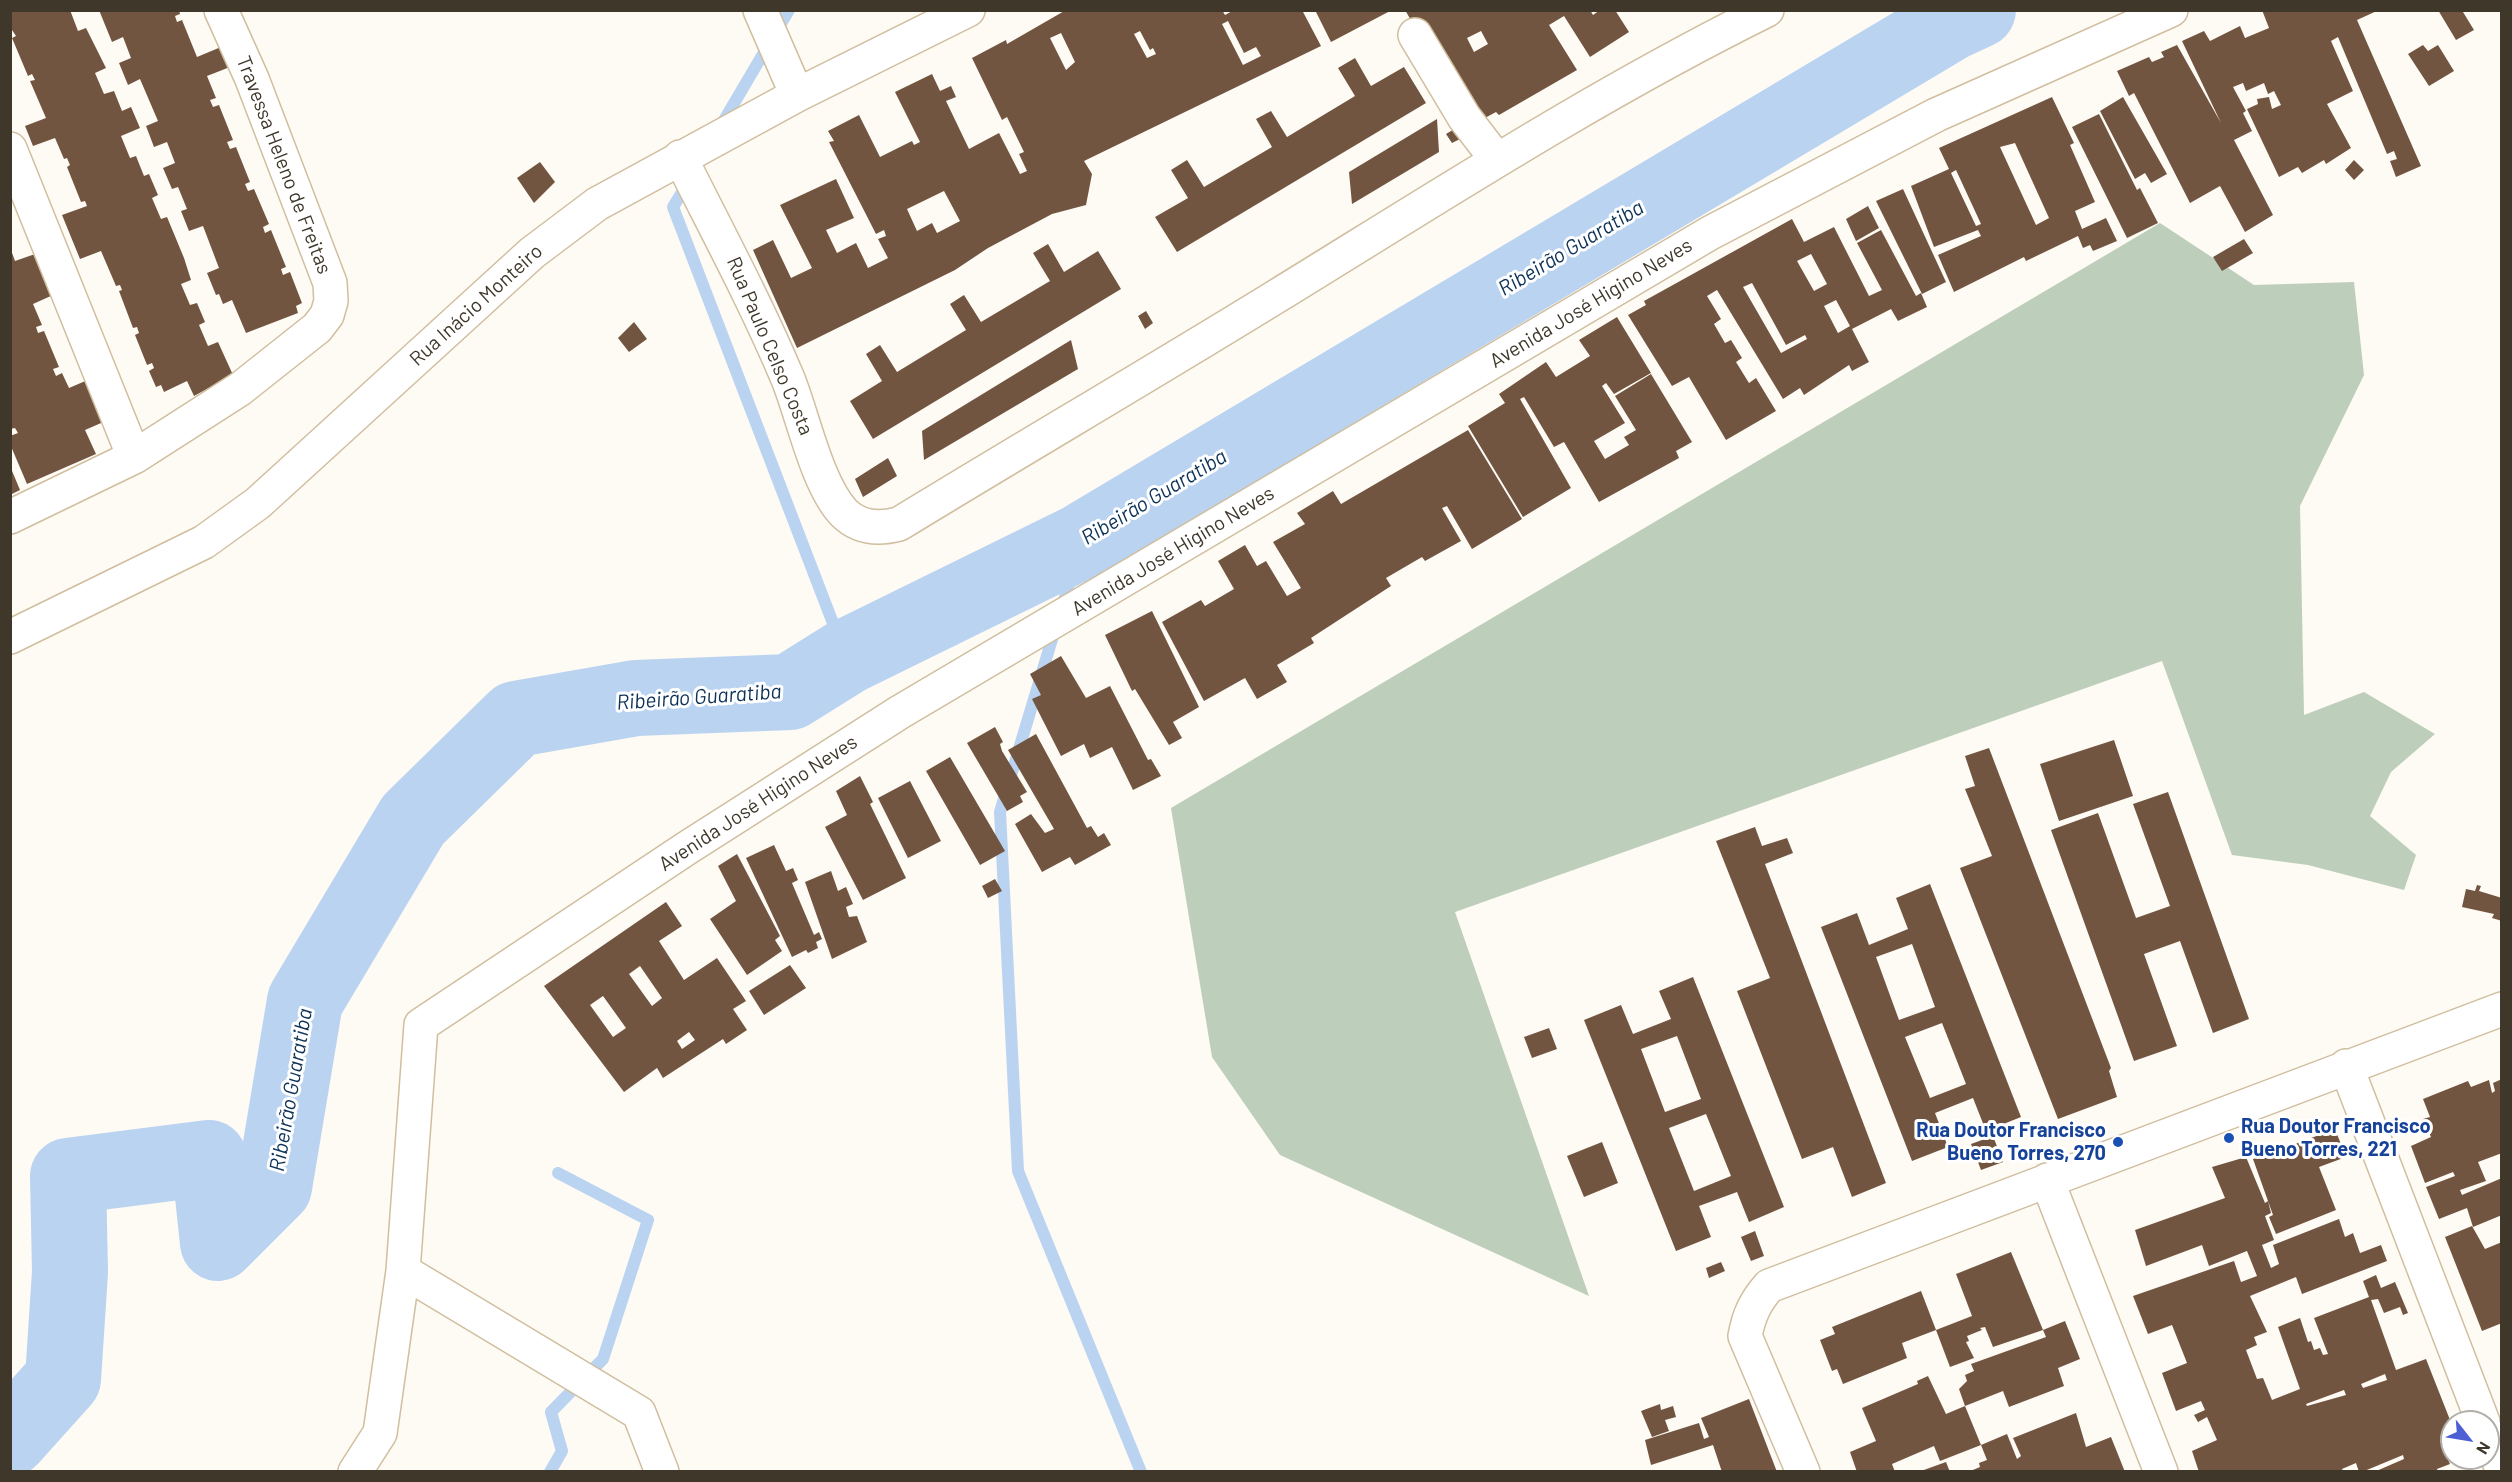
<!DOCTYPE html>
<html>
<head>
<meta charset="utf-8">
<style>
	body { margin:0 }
	#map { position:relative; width:2512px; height:1482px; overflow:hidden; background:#fefaf4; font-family:Barlow,sans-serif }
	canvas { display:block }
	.frame { position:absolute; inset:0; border:12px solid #3e372a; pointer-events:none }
	.north { position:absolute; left:2440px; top:1410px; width:60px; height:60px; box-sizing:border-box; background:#fff; border:2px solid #b2afaa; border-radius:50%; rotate:121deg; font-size:16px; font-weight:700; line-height:24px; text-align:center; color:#3e372a }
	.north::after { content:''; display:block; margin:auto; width:21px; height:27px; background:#4c5fd4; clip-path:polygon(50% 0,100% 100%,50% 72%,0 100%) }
</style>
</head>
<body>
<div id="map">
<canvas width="2512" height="1482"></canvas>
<div class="frame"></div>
<div class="north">N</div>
</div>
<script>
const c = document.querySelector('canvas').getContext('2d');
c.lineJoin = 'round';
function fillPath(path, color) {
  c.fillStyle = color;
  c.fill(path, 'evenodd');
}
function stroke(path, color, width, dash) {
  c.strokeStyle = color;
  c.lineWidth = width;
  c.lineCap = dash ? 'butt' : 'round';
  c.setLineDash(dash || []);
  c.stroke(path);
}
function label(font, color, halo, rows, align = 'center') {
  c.font = font + ' Barlow,sans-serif';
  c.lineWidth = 6;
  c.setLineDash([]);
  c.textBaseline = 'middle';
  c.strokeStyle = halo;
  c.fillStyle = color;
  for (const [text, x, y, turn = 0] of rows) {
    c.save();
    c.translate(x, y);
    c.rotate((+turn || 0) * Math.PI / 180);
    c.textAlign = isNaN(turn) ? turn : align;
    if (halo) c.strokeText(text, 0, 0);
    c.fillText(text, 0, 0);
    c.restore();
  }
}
fillPath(new Path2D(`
	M2160,223L2254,285L2354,282L2364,375L2300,506L2304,715L2364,692L2435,734L2391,772L2370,816L2416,855L2404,890L2308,865L2232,855L2162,661L1455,912L1589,1296L1280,1155L1212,1057L1171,808Z`), '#bdceba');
stroke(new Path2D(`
	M720,127L789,10
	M689,181L673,207L846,657
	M1061,610L1082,541
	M1056,626L1000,812L1018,1171L1141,1472
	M550,1472L562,1451L551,1412L603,1359L648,1220L558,1173`), '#bad3f1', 12);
stroke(new Path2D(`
	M10,1438L63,1379L70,1272L68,1176L209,1158L218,1243L274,1187L305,1001L413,820L516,719L636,698L790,692L846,657L1082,541L1950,23L1978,10`), '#bad3f1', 76);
fillPath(new Path2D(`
	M10,10H70L78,31L86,28L106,68L95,73L104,94L114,91L122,111L131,107L140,128L121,136L130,158L136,156L144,176L149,174L158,195L152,198L161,219L167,217L184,258L191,280L181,284L190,305L197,303L205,322L199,325L208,346L218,342L233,375L194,396L187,381L164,392L161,385L156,387L149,371L154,368L152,363L147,365L135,335L139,333L137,327L133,328L119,291L122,290L120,285L116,286L101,251L80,259L62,215L87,206L85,201L81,202L67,167L70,165L67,158L64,159L55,138L33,146L25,126L46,118L30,81L35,80L32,74L28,76L12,38L16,36L10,27Z
	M99,10H179L180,14L175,16L177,22L182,20L197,57L221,47L230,67L207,76L216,98L210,100L213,107L219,105L233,140L227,142L230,149L236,147L250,182L245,184L248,191L254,189L269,224L263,227L265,233L271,230L286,267L281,269L283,275L290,272L302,303L296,306L298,313L246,333L232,300L223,304L219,294L216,295L207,273L219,268L203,226L189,231L181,211L187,209L178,187L172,189L163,168L175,163L167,142L154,147L146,126L158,121L140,79L128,85L119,63L131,58L123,37L112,42Z
	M1066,10H1222L1225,15L1234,10H1302L1321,46L1084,161L1092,174L1086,205L1052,214L988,248L955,270L797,348L753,250L773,240L791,278L812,268L780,205L836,179L854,218L826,230L837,253L856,243L868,268L888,258L878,239L886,236L884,230L876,234L829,142L834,141L828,131L859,115L880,157L912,141L914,145L920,142L895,92L932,74L940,91L951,86L956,97L946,101L969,149L999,133L1020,174L1027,171L1019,154L1024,152L1007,117L1002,120L972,58L1006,40L1007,44ZM1228,21L1244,53L1256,47L1261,56L1243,65L1222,24ZM1140,31L1150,50L1153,48L1156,54L1147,58L1134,34ZM1061,33L1075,62L1066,70L1050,38ZM944,191L960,221L937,233L932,223L917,231L907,209Z
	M1315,10H1392L1331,42Z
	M1405,10H1590L1593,15L1600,10H1615L1629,32L1590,57L1564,16L1549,25L1577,70L1499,115L1496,112L1472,125ZM1481,31L1488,44L1474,52L1467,38Z
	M2262,10H2379L2357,20L2421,166L2396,177L2390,161L2397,159L2394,151L2387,154L2338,37L2331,41L2353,91L2327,104L2351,148L2326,164L2324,160L2302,173L2298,167L2279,177L2247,109L2258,104L2257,99L2269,97L2272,109L2281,105L2274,91L2268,94L2264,83L2246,91L2243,83L2233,87L2246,111L2243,113L2252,131L2234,140L2273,215L2245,232L2220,186L2190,203L2134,93L2129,96L2117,71L2149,57L2152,62L2164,57L2161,52L2177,45L2221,123L2182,41L2204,31L2210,41L2240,26L2245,38L2269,28Z
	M2438,10H2465L2463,12L2474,30L2456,40Z
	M2423,45L2428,51L2438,45L2454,71L2429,86L2408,54Z
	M1355,58L1371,86L1404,67L1426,103L1177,252L1155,217L1188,198L1171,170L1187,160L1204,187L1272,147L1256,119L1271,111L1287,137L1355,96L1338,68Z
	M2052,97L2074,143L2070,145L2095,202L2075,211L2082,229L2106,218L2117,241L2093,251L2090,245L2083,248L2078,236L2026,261L2024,257L1954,292L1938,255L1981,236L1978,230L1934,247L1911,186L1949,169L1939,148ZM2015,143L2049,218L2036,225L2000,147ZM1956,170L1981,224L1976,226L1951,173Z
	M2123,97L2167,174L2151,183L2145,173L2135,179L2100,111Z
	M2099,114L2137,190L2140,188L2158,223L2127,238L2072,127Z
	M1437,119L1439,152L1352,204L1349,172Z
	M1456,128L1462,138L1452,143L1446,134Z
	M2354,160L2364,170L2354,180L2345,170Z
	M540,162L555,182L534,203L517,178Z
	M1903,189L1946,282L1922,294L1876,201Z
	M1868,206L1879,228L1856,241L1846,219Z
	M1792,219L1804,242L1834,227L1869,296L1882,290L1857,243L1881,230L1916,296L1921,293L1927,307L1898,321L1891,309L1852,329L1869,362L1852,371L1849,365L1804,395L1800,388L1783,399L1717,290L1707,296L1721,319L1714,324L1725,343L1731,340L1742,358L1736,362L1749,383L1756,378L1776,411L1726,440L1689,377L1672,386L1628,315L1646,305L1644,301ZM1811,254L1827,284L1814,291L1797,261ZM1752,283L1786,345L1805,335L1807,339L1781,353L1743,287ZM1836,300L1850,326L1838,333L1824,306Z
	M2244,239L2253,253L2222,271L2213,257Z
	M1048,244L1064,272L1098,251L1121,289L873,439L850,401L882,381L866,354L880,345L897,372L966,330L950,304L964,295L981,322L1050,281L1033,253Z
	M11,250L15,261L38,253L53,295L33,304L42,325L36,327L38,333L44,331L59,367L53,369L56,376L62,373L69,388L90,379L108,420L85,430L96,454L27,484L10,444V436L18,433L15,428L10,429Z
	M1146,311L1153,323L1145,329L1138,316Z
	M1617,317L1651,373L1614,394L1606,383L1602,386L1625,423L1594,441L1605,459L1629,445L1624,437L1636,430L1615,396L1651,374L1692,442L1676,451L1679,458L1599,502L1564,442L1554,447L1524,397L1520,399L1571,488L1523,517L1468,426L1505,403L1499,394L1546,362L1556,377L1590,356L1579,340Z
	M634,322L647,339L629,352L618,338Z
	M1071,340L1078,369L924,460L922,431Z
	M1468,430L1522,519L1472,549L1447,506L1442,508L1461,541L1425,561L1422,557L1386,578L1391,586L1311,638L1314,643L1277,665L1287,682L1257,699L1245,678L1204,701L1162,622L1201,600L1205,606L1234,589L1218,561L1245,545L1257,566L1266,561L1287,596L1301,588L1273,542L1305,524L1297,513L1333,491L1341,504Z
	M888,458L897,476L863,497L855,479Z
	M10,466L20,490L10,495Z
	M1152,611L1199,707L1173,722L1182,738L1169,745L1135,689L1132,691L1105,635Z
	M1061,656L1086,698L1110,686L1148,760L1151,759L1161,776L1133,790L1112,747L1090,758L1084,744L1061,756L1032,699L1041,695L1030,674Z
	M995,727L1003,742L1000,744L1002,751L1027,792L1020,796L1023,802L1007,811L967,743Z
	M1036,734L1087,828L1091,826L1098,837L1104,833L1111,845L1075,865L1070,857L1042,872L1015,824L1031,814L1045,833L1054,829L1008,750Z
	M2114,740L2133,796L2059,821L2040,764Z
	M1989,748L2111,1068L2109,1071L2117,1097L2058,1119L1960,868L1992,856L1965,789L1975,786L1965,756Z
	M950,757L1005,851L980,865L926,771Z
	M860,776L873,802L870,804L906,878L863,900L825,827L847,815L836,791Z
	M910,781L941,841L908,858L878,798Z
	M2168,792L2249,1019L2213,1033L2180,941L2144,954L2177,1046L2134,1061L2051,830L2098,813L2136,918L2170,906L2133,804Z
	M1755,827L1762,846L1787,838L1793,853L1765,864L1886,1183L1852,1197L1833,1147L1802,1159L1737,991L1770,978L1716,841Z
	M774,845L786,871L793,868L798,880L792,883L814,935L819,932L822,939L816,942L818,948L808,953L806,950L792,957L746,858Z
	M737,854L780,936L775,940L782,951L747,975L710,919L736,901L718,866Z
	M831,871L838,891L846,887L853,904L846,907L849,917L857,916L867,942L832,959L805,882Z
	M995,879L1002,891L988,898L982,886Z
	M1930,884L2021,1117L1986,1131L1973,1098L1935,1113L1948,1147L1912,1161L1821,927L1857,913L1869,945L1908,929L1896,898ZM1912,944L1935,1007L1899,1020L1876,957ZM1942,1023L1966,1084L1930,1098L1905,1037Z
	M2477,885L2481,886L2479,891L2502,898V921L2492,918L2494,914L2462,907L2466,889L2475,891Z
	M666,902L682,926L659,941L684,980L717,958L746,1001L733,1009L747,1030L726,1044L723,1039L663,1078L657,1068L624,1092L544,986ZM640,966L662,998L652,1006L629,974ZM603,996L626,1028L613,1037L590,1005ZM689,1032L695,1040L682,1049L677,1041Z
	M790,965L806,988L764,1015L749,991Z
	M1693,977L1784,1207L1749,1222L1737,1192L1699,1206L1711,1237L1676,1251L1584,1020L1621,1005L1633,1034L1671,1019L1659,991ZM1677,1036L1701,1099L1665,1112L1641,1049ZM1706,1114L1731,1176L1694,1191L1669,1128Z
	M1549,1028L1557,1049L1532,1058L1524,1037Z
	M2502,1079V1153L2478,1162L2486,1181L2460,1190L2462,1195L2502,1178V1215L2473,1227L2467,1208L2439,1219L2426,1187L2455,1176L2453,1172L2425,1183L2411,1146L2431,1137L2423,1119L2430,1117L2423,1099L2468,1081L2471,1087L2489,1080L2492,1093L2495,1091L2493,1083Z
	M2335,1129L2346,1157L2319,1167L2336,1210L2276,1234L2269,1217L2273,1215L2253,1159L2274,1152L2272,1148L2290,1143V1146Z
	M1993,1136L2003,1162L1981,1170L1971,1144Z
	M1602,1142L1618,1183L1584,1197L1567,1156Z
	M2246,1157L2265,1203L2268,1201L2271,1213L2265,1216L2274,1240L2262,1245L2271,1268L2279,1264L2273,1245L2339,1219L2345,1237L2353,1233L2360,1253L2381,1245L2387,1261L2302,1294L2296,1277L2250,1296L2267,1332L2254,1337L2257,1345L2246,1350L2257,1379L2263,1378L2272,1400L2300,1389L2278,1327L2300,1318L2308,1342L2311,1341L2314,1350L2320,1348L2323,1355L2328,1354L2314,1318L2369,1297L2363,1281L2376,1275L2381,1288L2395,1282L2408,1313L2403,1315L2400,1307L2384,1313L2378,1299L2371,1300L2396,1370L2426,1359L2452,1425V1437L2440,1441L2450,1464L2437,1469L2438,1472H2374L2404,1459L2403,1455L2362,1472H2359L2356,1463L2342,1469L2343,1472H2199L2192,1451L2217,1440L2207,1417L2198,1422L2194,1415L2205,1410L2201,1401L2176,1411L2162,1373L2187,1363L2172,1325L2148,1334L2133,1296L2234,1261L2241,1282L2257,1276L2247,1251L2209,1266L2202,1245L2146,1266L2135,1230L2225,1198L2212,1167ZM2385,1374L2387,1380L2363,1388L2361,1384ZM2344,1390L2346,1395L2307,1406L2306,1404Z
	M2472,1226L2485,1249L2502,1242V1323L2482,1331L2445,1237Z
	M1755,1231L1764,1256L1751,1261L1741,1237Z
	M2011,1252L2043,1330L1993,1347L1985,1327L1980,1328L1982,1330L1967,1336L1969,1341L1966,1342L1974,1358L1950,1367L1936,1330L1972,1316L1956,1274Z
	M1721,1262L1725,1271L1709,1278L1706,1268Z
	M1921,1291L1936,1330L1902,1343L1907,1358L1843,1384L1837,1369L1832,1371L1820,1340L1835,1334L1832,1327Z
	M2065,1321L2080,1359L2058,1368L2064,1386L2009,1407L2003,1391L1965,1406L1981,1445L1940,1461L1934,1446L1892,1464L1895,1472H1857L1850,1452L1876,1441L1862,1408L1918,1384L1917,1381L1928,1376L1946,1414L1965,1406L1959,1389L1967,1381L1965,1375L1974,1371L1971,1364L2046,1337L2043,1330Z
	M1749,1399L1777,1472H1722L1713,1445L1651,1465L1645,1440L1699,1423L1704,1439L1709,1437L1701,1418Z
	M1660,1404L1661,1410L1673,1406L1676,1417L1665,1420L1669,1431L1652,1437L1641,1411Z
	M2076,1413L2086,1447L2111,1437L2125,1472H1968L1980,1467L1979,1463L1987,1460L1981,1445L2007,1434L2017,1459L2021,1456L2013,1438Z
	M1946,1462L1950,1472H1921V1471Z`), '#725541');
const minor = new Path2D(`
	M760,10L797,95
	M1415,35L1464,117L1497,160
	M10,149L134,457
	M680,157C717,231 756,303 788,379C803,416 817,485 844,513C860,529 880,529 899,524C1025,447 1152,373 1277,296C1438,197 1597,94 1767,10
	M10,517L134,457L240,389L317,328L327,315L331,301L330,283L252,79L221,10
	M10,637L204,542L258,503L532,253L597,204L797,95L968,10
	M2346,1066L2483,1422
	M2047,1180L2161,1472
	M403,1271L639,1413L662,1472
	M2488,1434L2502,1469
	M355,1472L380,1433L403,1271L421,1025L687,848L900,712L1710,233L1936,115L2171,10
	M1803,1472L1745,1336C1749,1315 1755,1302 1769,1286L2502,1009`);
stroke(minor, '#d0be9f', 36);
stroke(minor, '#fff', 33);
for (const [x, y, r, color] of [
	[2229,1138,6,"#1a4fb4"],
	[2118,1142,6,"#1a4fb4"]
]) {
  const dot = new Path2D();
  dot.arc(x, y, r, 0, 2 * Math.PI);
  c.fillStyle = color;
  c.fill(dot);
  stroke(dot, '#fff', 2);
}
label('20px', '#3e372a', '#fff', [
	["Travessa Heleno de Freitas",284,165,69],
	["Avenida José Higino Neves",1591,303,-31],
	["Rua Inácio Monteiro",476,305,-42],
	["Rua Paulo Celso Costa",770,346,67],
	["Avenida José Higino Neves",1173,551,-31],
	["Avenida José Higino Neves",758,803,-33]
]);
label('bold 20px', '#164399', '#fff', [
	["Rua Doutor Francisco",2241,1126],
	["Bueno Torres, 221",2241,1149],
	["Rua Doutor Francisco",2106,1130,"right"],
	["Bueno Torres, 270",2106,1153,"right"]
], 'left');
label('italic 21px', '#0d3258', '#fff', [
	["Ribeirão Guaratiba",1571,248,-31],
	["Ribeirão Guaratiba",1154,497,-31],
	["Ribeirão Guaratiba",699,697,-4],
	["Ribeirão Guaratiba",291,1090,-80]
]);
</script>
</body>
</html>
